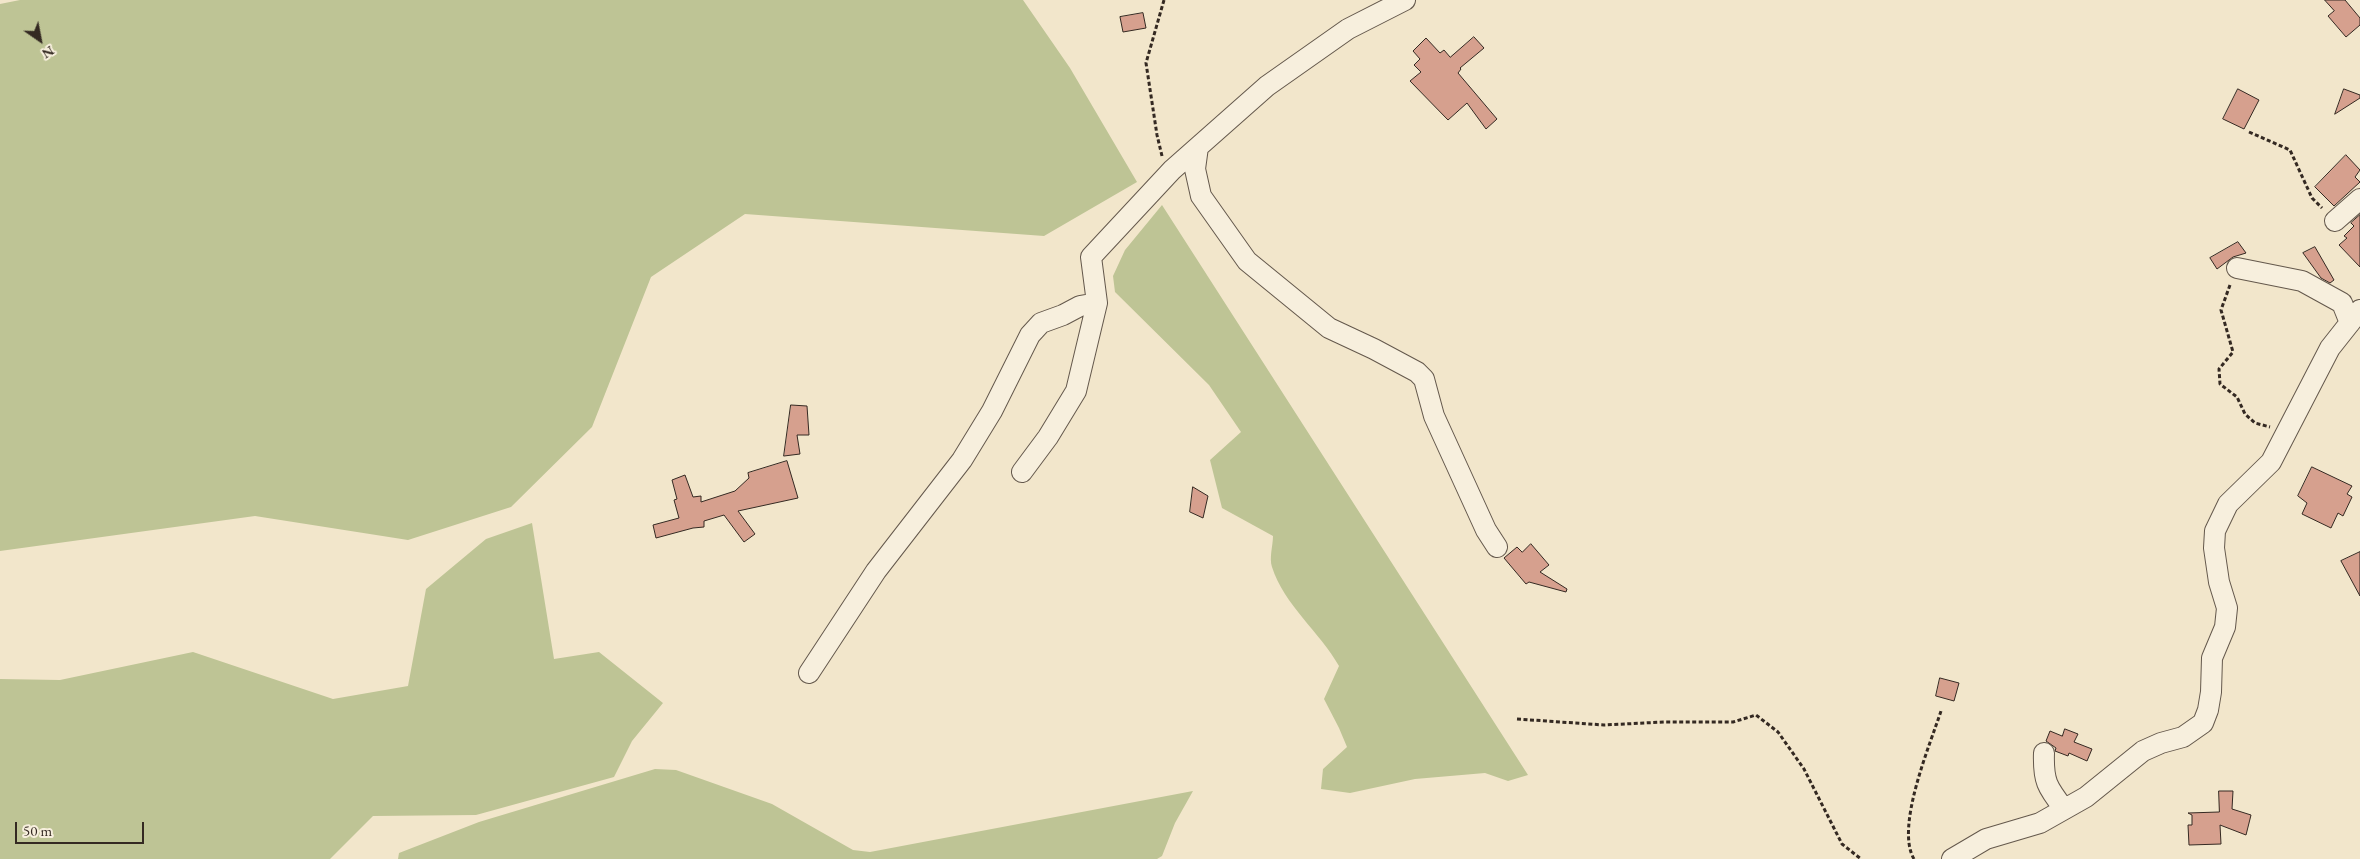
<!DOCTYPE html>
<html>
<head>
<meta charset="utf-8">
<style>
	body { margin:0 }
	#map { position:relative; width:2360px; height:859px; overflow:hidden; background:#f2e6cb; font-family:"EB Garamond",serif }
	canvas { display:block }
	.north { position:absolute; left:15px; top:15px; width:50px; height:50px; -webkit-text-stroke:4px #f7efdd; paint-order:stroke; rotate:147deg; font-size:14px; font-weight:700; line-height:20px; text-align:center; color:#342922 }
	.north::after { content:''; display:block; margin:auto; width:18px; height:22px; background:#342922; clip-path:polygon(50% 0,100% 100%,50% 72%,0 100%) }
	.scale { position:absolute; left:15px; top:822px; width:129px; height:22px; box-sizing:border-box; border:2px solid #342922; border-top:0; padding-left:6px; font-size:15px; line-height:18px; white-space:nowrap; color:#342922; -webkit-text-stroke:4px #f7efdd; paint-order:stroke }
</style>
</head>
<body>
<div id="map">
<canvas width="2360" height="859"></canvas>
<div class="north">N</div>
<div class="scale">50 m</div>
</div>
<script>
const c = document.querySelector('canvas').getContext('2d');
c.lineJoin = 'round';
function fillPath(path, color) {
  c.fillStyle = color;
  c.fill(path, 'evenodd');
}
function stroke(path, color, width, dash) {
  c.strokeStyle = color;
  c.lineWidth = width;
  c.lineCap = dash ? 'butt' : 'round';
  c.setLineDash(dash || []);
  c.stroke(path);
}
fillPath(new Path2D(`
	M20,0H1023L1070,68L1137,182L1044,236L745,214L651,277L592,427L511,507L408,540L255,516L0,551V4Z
	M1162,205L1528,775L1508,781L1485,773L1415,779L1350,793L1321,789L1323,769L1347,747L1339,728L1324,699L1339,666C1320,632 1284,605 1272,567C1269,558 1273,545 1273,536L1222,508L1210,460L1241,432L1209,385L1115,292L1113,276L1125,250Z
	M532,523L554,659L599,652L663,703L632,741L614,777L476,815L373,816L330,859H0V679L60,680L193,652L333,699L408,686L426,589L486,539Z
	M655,769L676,770L772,804L853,850L870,852L1193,791L1175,823L1162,856L1157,859H398L399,853L479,822Z`), '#bec495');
const building = new Path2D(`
	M2325,0H2345L2360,18V25L2346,37L2328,16L2334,11Z
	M1143,13L1146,28L1123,32L1120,17Z
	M1474,37L1484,48L1460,68L1461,69L1458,73L1497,119L1486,129L1467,103L1448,120L1410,81L1421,72L1414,65L1420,59L1413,51L1426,38L1440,53L1444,50L1450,57Z
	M2238,89L2259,100L2244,129L2223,119Z
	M2344,89L2360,95V98L2335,114Z
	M2346,155L2360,170L2355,177L2360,182L2334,206L2315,187Z
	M2360,215V267L2339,245L2347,238L2344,236L2354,226L2351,223Z
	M2238,242L2246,253L2233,257L2217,269L2210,258Z
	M2315,247L2334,280L2330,283L2321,278L2303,253Z
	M791,405L807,406L809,435H797L800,454L784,456Z
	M787,461L798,498L738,511L755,534L744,542L724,515L704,521V527L693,528L656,538L653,525L679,518L674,500L677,499L672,480L685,475L693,497L701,496V502L735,491L749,478L748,473Z
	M2312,467L2352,486L2347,494L2352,497L2343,516L2338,513L2331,528L2302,514L2307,503L2298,496Z
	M1193,487L1208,496L1203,518L1190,512Z
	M1531,544L1549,565L1540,572L1567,589L1566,592L1529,582L1526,584L1504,558L1517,547L1522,552Z
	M2360,552V596L2341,561Z
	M1940,678L1959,683L1954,701L1936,696Z
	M2065,729L2078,734L2074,742L2092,749L2087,761L2069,753L2068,756L2055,751L2056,748L2046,741L2050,731L2062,736Z
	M2219,791H2233L2232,809L2251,815L2246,835L2220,825L2221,844L2189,845L2188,825H2192V815L2188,813L2219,812Z`);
fillPath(building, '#d6a08e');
stroke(building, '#342922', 1);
const street = new Path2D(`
	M1198,147L1195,169L1201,196L1247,261L1329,328L1374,349L1417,372L1424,379L1434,416L1486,530L1497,547
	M2335,221L2360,199
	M2237,268L2302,281L2342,303L2350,323
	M1022,472L1048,437L1076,391L1097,303L1091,257L1172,170L1267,86L1348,29L1405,0
	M809,673L876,571L962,460L992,411L1030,335L1041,323L1063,315L1080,306L1097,303
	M2044,753C2043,781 2047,787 2064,809
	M1952,859L1986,839L2040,823L2086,797L2143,751L2161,743L2183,737L2203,723L2208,710L2211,692L2212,658L2225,627L2227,608L2219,582L2214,548L2215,531L2228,504L2271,462L2330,348L2360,310`);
stroke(street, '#64584c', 22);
stroke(new Path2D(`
	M2249,132L2290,150L2312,198L2322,208
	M1162,156L1157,135L1146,63L1164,0
	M2230,285L2221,310L2233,352L2219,369L2220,384L2237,397L2245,414L2255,423L2270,427
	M1517,719L1604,725L1664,722H1733L1756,715L1778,732L1804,769L1842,844L1861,859
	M1914,859C1895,827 1930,745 1941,711`), '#342922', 3, [4, 2.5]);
stroke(street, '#f7efdd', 20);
</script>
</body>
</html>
